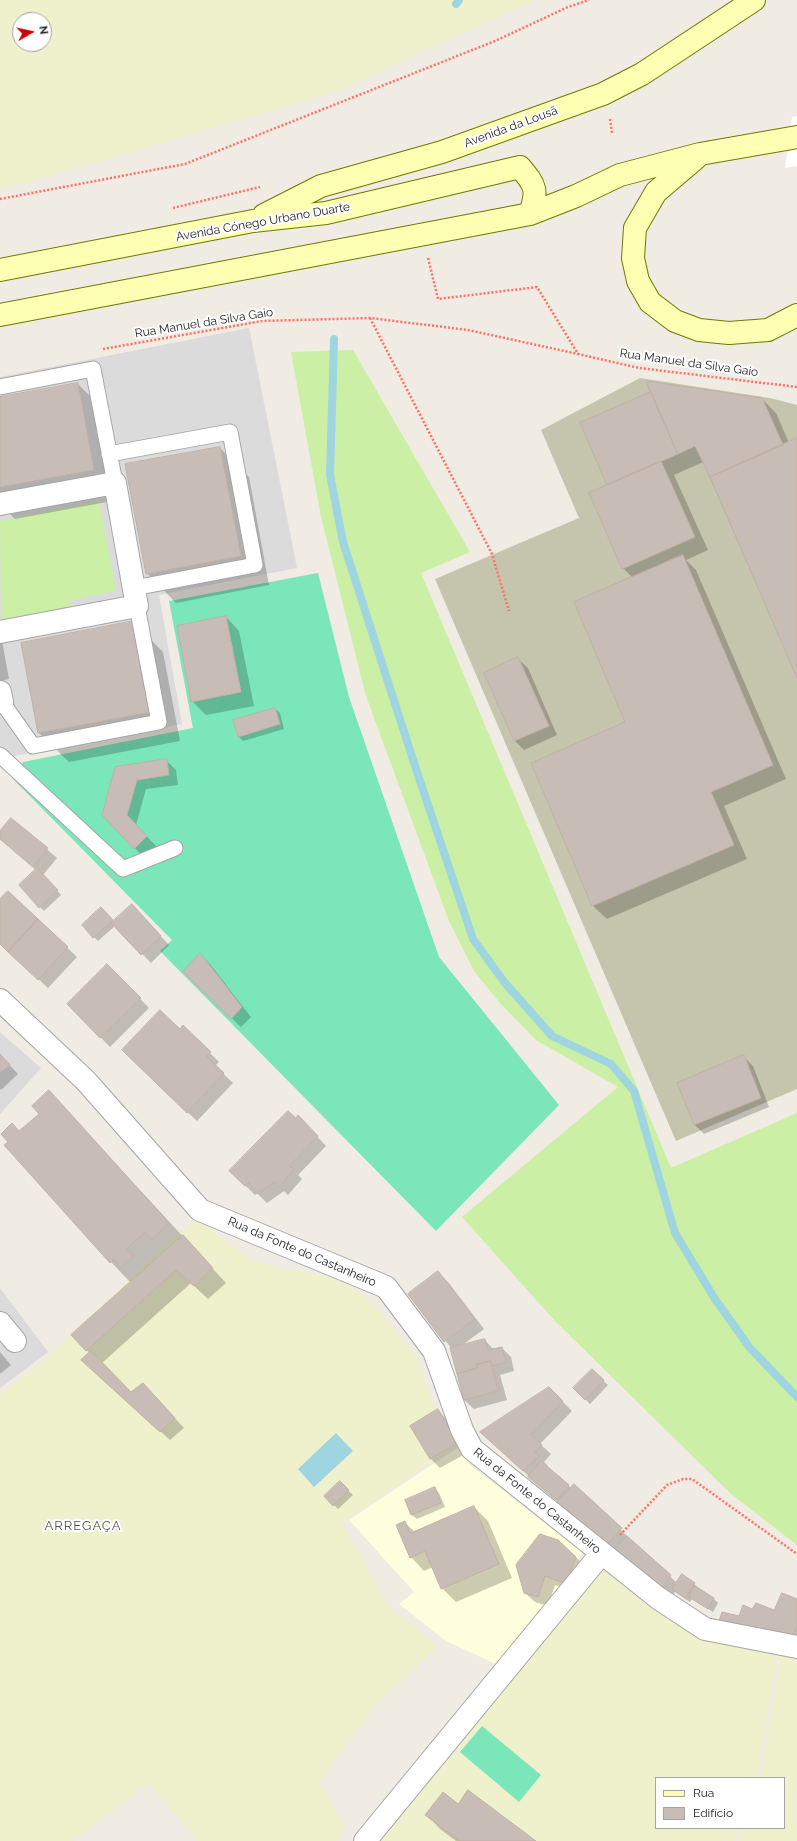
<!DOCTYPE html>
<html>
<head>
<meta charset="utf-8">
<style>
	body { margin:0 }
	#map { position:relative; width:797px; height:1841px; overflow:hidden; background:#f0ebe3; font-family:Raleway,sans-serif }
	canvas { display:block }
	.legend { position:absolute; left:655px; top:1777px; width:130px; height:52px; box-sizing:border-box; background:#fff; border:1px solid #a5a5a5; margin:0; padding:5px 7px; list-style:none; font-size:12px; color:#1e1e1e }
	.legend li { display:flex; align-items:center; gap:8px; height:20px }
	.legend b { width:20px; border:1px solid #a5a5a5 }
	.north { position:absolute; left:12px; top:12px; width:40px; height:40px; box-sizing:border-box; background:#fff; border:1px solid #a5a5a5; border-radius:50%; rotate:81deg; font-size:11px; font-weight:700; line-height:16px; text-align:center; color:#1e1e1e }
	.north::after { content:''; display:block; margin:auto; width:14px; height:18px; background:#cc0005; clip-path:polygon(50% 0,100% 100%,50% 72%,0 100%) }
</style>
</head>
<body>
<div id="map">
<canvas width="797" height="1841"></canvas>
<ul class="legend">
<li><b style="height:5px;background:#fdffb2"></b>Rua</li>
<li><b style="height:11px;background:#c8bdb6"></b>Edifício</li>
</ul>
<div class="north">N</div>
</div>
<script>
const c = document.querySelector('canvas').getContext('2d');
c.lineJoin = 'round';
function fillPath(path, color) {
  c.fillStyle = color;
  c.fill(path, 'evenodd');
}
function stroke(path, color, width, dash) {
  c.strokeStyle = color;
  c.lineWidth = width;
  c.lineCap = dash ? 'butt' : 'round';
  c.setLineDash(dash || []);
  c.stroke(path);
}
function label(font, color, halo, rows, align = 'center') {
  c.font = font + ' Raleway,sans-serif';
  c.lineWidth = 4;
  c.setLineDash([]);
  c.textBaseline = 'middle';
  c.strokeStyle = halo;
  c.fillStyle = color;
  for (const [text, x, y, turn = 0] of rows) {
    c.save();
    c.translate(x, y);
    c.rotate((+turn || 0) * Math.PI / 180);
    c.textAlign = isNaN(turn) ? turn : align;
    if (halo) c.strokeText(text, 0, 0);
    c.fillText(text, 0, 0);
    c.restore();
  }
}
fillPath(new Path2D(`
	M249,328L297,568L159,595L182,724L0,759V377Z
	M0,1032L41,1068L0,1114Z
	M0,1288L48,1352L0,1388Z`), '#dcdbdb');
fillPath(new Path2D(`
	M459,1447L470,1465L582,1552L566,1588L498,1665L446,1641L399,1604L414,1592L349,1520Z`), '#fffedd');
fillPath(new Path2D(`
	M640,378L770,398L797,405V1089L676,1141L435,579L579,518L541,430Z`), '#c5c4ad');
fillPath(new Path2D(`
	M0,0H535L338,91L26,183L0,188ZM20,20H44V44H20Z
	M197,1217L230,1245L250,1259L277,1268L332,1277L352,1289L372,1302L418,1360L435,1409L458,1445L342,1523L390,1608L438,1646L372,1709L319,1782L346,1827L336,1841H197L148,1783L72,1841H0V1394L50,1355L70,1334Z
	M600,1568L650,1607L703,1637L777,1654L757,1778H656V1828H740L733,1841H377Z
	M780,1656L797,1661V1841H737L744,1828H784V1778H761Z`), '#eff0cc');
fillPath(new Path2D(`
	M353,350L470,552L421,573L671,1168L797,1113V1545L730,1493L555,1321L462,1217L618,1087L536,1040L500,1003L474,971L449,921L366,696L321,517L291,352Z
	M99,502L116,591L70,600L71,606L1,620L0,521Z`), '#cbefa4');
fillPath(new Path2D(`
	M318,573L349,697L439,957L559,1105L436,1231L160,951L172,940L14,780L23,762L193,728L169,601Z
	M482,1726L541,1775L519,1802L460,1752Z`), '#7ae6b9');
fillPath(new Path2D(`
	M336,1433L353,1451L314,1487L298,1469Z`), '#9fd4e1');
fillPath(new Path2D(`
	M797,116V166L785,168L792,117Z`), '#fff');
fillPath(new Path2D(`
	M78,384L107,413L123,499L15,519L0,504V398Z
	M762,399L776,413L789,443L797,440V676L703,462L674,475L708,550L686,560L696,570L786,779L724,806L747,859L607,919L593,906L532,764L627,723L633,578L623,568L608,486Z
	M220,448L249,477L269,585L176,603L147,573Z
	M226,617L239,631L254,706L206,715L192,701Z
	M134,623L163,652L180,741L69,762L39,733Z
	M0,630L9,679L0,681Z
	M518,659L528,668L557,735L524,750L515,741L485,674Z
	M275,709L280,713L284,729L243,741L238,736Z
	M166,760L176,770L178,785L146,789L136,825L156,846L144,858L103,814L115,768Z
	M11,819L57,858L43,875L61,895L44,911L40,907L36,870L0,839V833Z
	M8,892L77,957L48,988L0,943V900Z
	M106,913L114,922L141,915L169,945L151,963L115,926L98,941L94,937Z
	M200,955L210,964L251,1017L241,1027L184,972Z
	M107,965L149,1008L110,1047L68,1004Z
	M180,1030L210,1053L219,1062L215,1066L233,1083L197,1121L132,1060Z
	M0,1055L18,1074L1,1090L0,1089Z
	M743,1056L753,1066L769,1107L704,1134L695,1125Z
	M49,1092L226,1283L208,1299L191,1283L102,1363L131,1393L152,1394L184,1428L170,1440L92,1369L90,1354L73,1335L131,1283L111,1262L20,1132L40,1114Z
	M298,1116L326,1146L298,1175L302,1179L288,1195L284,1191L267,1203L257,1193L255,1195L240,1180Z
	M438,1272L448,1282L484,1329L461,1346L485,1340L494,1350L502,1348L511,1357L514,1371L500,1375L507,1400L474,1409L464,1400L452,1349L409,1295Z
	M0,1352L11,1365L0,1374Z
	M592,1370L608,1385L590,1404L574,1388Z
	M549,1388L572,1411L540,1444L551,1454L544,1462L548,1466L546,1467L571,1488L574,1486L677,1583L694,1584L714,1599L718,1603L713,1612L692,1599L690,1602L675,1592L670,1600L534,1481L491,1441Z
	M438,1410L447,1420L467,1453L440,1468L431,1459L412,1426Z
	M340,1483L353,1495L338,1509L326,1497Z
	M435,1488L439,1493L445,1507L417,1519L412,1515L406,1501Z
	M474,1507L488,1521L512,1578L456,1602L442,1588L433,1567L424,1571L411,1557L405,1523L415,1532Z
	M576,1557L585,1567L576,1593L555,1585L548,1606L535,1602L525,1593L517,1565Z
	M797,1600V1647L752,1610L775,1611Z
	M458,1805L534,1841H456L440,1829L427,1815Z`), '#0003');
stroke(new Path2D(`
	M456,4L459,0
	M334,339L330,475L343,542L417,772L473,939L505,983L552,1036L611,1064L634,1091L675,1233L715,1299L750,1348L797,1397`), '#9fd4e1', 8);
const building = new Path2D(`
	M646,381L762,398L783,445L710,477L695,446L678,454Z
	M78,383L94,470L0,487V397Z
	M651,392L678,454L607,485L580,423Z
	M797,438V678L710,477Z
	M220,447L241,556L146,574L125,464Z
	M661,461L695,537L622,569L589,493Z
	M683,555L773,765L711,792L734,845L592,906L531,763L625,722L574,602Z
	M226,616L241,692L191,702L177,626Z
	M134,621L151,712L38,733L21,643Z
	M518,657L549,726L514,741L484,673Z
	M275,708L280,724L238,737L233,720Z
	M167,759L169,775L137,780L127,815L147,836L134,849L102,815L115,767Z
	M11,818L48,848L33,867L0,839V831Z
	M37,868L58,890L39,908L19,885Z
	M8,891L38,919L8,952L0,944V899Z
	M132,904L161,936L141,955L111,923Z
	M101,907L113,920L93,938L82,925Z
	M38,919L68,947L38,980L8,952Z
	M200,953L242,1007L231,1019L183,972Z
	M107,964L141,998L100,1038L67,1004Z
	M160,1010L180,1029L183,1025L211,1052L206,1056L224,1073L187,1113L122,1050Z
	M0,1054L10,1065L0,1073Z
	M744,1055L761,1098L694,1125L677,1083Z
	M49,1090L169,1223L152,1239L145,1232L126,1249L133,1256L121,1267L114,1259L110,1263L4,1145L8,1142L1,1134L12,1123L19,1131L39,1114L32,1106Z
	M288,1111L296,1118L298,1115L318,1136L289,1166L294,1169L279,1187L274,1182L257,1194L249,1183L245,1186L229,1171Z
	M183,1235L213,1268L194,1286L176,1270L86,1351L71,1335Z
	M438,1271L475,1319L444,1342L408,1294Z
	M485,1339L488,1350L502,1347L506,1362L492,1366L491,1361L476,1365L477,1368L457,1374L450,1348Z
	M91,1351L131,1392L143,1383L175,1418L160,1432L81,1360Z
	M491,1361L498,1391L464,1400L457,1374L477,1368L476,1365Z
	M592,1369L604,1380L585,1400L573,1388Z
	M549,1387L563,1401L531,1434L542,1445L535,1452L539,1456L523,1471L480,1432Z
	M438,1409L458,1443L430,1459L410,1426Z
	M541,1461L569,1485L556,1500L528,1477Z
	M340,1481L349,1490L333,1506L324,1496Z
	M574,1484L622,1528L603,1549L555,1505Z
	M435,1487L441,1503L411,1515L405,1500Z
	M474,1506L499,1564L441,1589L425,1551L410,1558L396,1525L405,1521L410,1533Z
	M540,1534L558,1540L576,1557L566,1584L545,1576L538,1597L524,1593L516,1565Z
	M627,1536L671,1575L661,1591L611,1554Z
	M682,1574L695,1583L685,1598L672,1589Z
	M695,1586L714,1598L708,1609L689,1597Z
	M782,1593L797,1599V1627L790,1638L719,1621L722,1612L739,1616L743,1605L752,1609L756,1603L774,1610Z
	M468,1790L536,1841H460L425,1815L443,1792L458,1804Z`);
fillPath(building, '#c8bdb6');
stroke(building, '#c3b1a4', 1);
const lane = new Path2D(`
	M0,387L93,369L115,483
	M109,454L230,432L255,565L134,588
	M2,702L33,746L159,722L137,606
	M0,755L123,869L175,848`);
const street = new Path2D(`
	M0,504L115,483L137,606L0,632
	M0,692L2,702H0
	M0,1000L86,1081L200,1210L386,1287L434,1351L462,1430L472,1449L658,1598L705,1629L797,1647
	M0,1323L15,1341
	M365,1841L601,1554`);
const secondary = new Path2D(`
	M696,158L656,192L635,228L633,258L638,281L650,302L675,321L699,330L729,333L768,330L797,315
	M264,215L321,186L442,152L603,94L642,74L754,0
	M0,270L253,221L326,213L520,167C536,186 538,190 530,214
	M0,315L530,214L576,196L620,175L700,154L797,137`);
stroke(lane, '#a5a5a5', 17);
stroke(street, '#a5a5a5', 24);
stroke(secondary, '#707a00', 24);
stroke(new Path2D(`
	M610,119L612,133
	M0,199L185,164L495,41L568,7L589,0
	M173,208L260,187
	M428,258L438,299L537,287L578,354L639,368L797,387
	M370,318L492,554L509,611
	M103,349L262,321L370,318L468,330L578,354
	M620,1535L667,1485L683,1479H692L797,1554`), '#ff7065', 2.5, [2, 2]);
stroke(lane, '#fff', 15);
stroke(street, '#fff', 22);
stroke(secondary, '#fdffb2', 22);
label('12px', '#1e1e1e', '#fff', [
	["Avenida da Lousã",511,127,-20],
	["Avenida Cónego Urbano Duarte",263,222,-10],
	["Rua Manuel da Silva Gaio",204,323,-9],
	["Rua Manuel da Silva Gaio",689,363,8],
	["Rua da Fonte do Castanheiro",302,1252,23],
	["Rua da Fonte do Castanheiro",537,1501,39]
]);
c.letterSpacing = '1px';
label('13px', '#515151', '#fff', [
	["ARREGAÇA",83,1526]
]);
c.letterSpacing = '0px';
</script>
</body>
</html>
